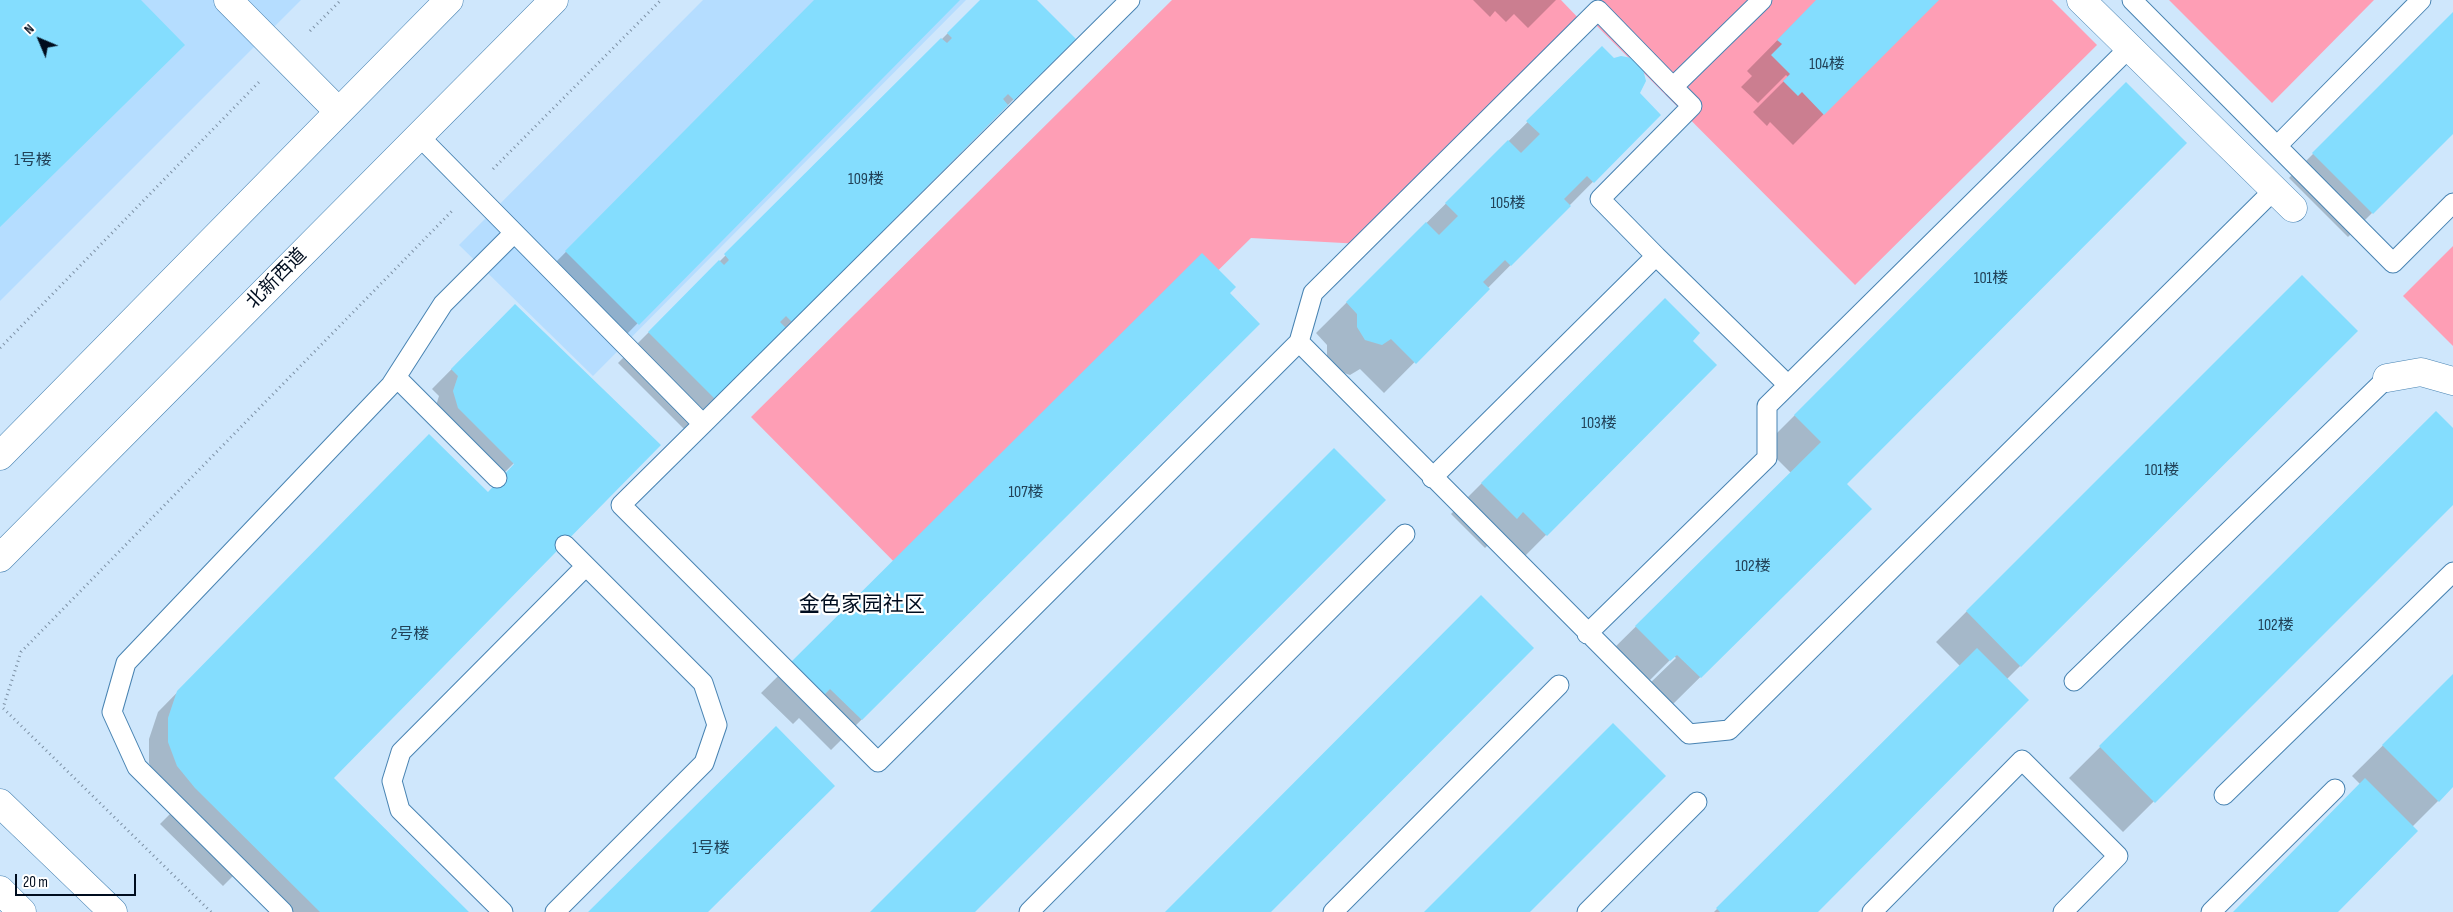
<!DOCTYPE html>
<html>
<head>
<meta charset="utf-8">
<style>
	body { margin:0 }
	#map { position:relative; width:2453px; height:912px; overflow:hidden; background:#cfe7fc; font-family:"Sofia Sans Condensed",sans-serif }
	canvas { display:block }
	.north { position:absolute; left:15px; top:15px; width:50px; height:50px; -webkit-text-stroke:4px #fff; paint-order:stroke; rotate:315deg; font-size:14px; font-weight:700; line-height:20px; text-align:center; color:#000d1f }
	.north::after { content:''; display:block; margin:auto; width:18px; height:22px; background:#000d1f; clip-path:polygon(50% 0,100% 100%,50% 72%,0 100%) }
	.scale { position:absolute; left:15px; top:874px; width:121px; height:22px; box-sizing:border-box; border:2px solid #000d1f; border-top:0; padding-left:6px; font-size:15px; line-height:18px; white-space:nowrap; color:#000d1f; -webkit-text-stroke:4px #fff; paint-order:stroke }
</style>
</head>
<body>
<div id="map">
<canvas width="2453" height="912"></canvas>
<div class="north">N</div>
<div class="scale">20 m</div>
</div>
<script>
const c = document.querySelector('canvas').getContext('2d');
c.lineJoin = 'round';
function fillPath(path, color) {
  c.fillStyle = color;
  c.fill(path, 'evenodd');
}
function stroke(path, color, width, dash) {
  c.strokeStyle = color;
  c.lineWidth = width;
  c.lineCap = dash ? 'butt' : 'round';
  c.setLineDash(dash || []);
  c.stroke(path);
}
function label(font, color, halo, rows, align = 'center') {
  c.font = font + ' "Sofia Sans Condensed","Noto Sans SC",sans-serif';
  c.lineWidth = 4.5;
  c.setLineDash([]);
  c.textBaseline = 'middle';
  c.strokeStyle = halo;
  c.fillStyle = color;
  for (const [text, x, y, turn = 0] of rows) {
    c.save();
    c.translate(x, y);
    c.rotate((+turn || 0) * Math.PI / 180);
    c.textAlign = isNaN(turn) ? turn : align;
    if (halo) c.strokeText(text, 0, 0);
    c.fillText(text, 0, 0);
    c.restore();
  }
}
fillPath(new Path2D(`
	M0,0H301L0,301Z
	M703,0H966L593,376L459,245Z`), '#b5ddff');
fillPath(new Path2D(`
	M1172,0H1561L1584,24L1362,244L1251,238L908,576L751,417Z
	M1600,0H2052L2097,45L1855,285L1586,15Z
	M2169,0H2374L2272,103Z
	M2453,246V346L2403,296Z`), '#fe9eb5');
fillPath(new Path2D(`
	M816,0H958L618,343L546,272Z
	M981,0H1035L1074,39L684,429L618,363Z
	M1473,0H1556L1528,28L1514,14L1506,22L1495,11L1490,17Z
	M1817,0H1937L1793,145L1770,122L1767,126L1753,112L1788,77L1786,75L1758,103L1741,87L1752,76L1747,71Z
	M2453,14V132L2348,237L2289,178Z
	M1602,48L1638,94L1659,115L1384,393L1360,369L1350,375L1335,370L1327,358V345L1316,333Z
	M2126,84L1846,484L1870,509L1669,708L1647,686L1676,658L1674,656L1639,691L1605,657L1791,473L1764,446Z
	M1202,255L1229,293L1259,324L831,750L799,718L793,724L761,693Z
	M2302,277L2356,331L2007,679L1816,912H1714L1960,666L1936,642Z
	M1665,300L1691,341L1715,365L1516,565L1491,542L1485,548L1451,514Z
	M515,305L659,445L332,778L467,912H281L239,870L223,886L160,824L176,808L157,786L149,763V739L158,712L410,455L488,493L563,414L494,483L434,412L439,396L432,389Z
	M2436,413L2453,430V503L2123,832L2069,778Z
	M2453,676V786L2412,827L2336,912H2234L2360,784L2352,776Z`), '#0003');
fillPath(new Path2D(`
	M0,0H141L185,45L0,227Z
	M814,0H960L639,325L565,251Z
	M980,0H1037L1076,39L1014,100L1008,94L1003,99L1008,105L792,322L786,316L780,322L786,328L715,399L648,332L719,260L724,265L729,260L724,254L941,38L947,43L952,38L947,33Z
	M1816,0H1939L1824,115L1802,92L1798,96L1783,81L1790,74L1771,55L1782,44L1777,40Z
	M2453,12V134L2373,214L2312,153Z
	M1602,46L1614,58L1621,56L1632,58L1643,69L1646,81L1640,93L1661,115L1594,183L1587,176L1564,199L1571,206L1511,266L1505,260L1483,282L1490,289L1416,364L1391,339L1382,345L1365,340L1357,327V314L1346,302L1426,222L1439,235L1458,216L1445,203L1508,140L1521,153L1540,134L1526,121Z
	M2126,82L2187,143L1847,484L1872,509L1701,678L1677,655L1670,661L1635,626L1821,442L1794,415Z
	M1202,253L1236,287L1230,293L1260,324L862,720L830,689L824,695L791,662Z
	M2302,275L2358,331L2021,667L1966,611Z
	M1665,298L1700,333L1693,341L1717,365L1547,536L1523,512L1517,519L1481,483Z
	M515,304L661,445L334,778L469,912H320L195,788L177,766L168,742V718L177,691L429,434L488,492L514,464L458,408L453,391L458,376L451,369Z
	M2436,411L2453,428V505L2155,803L2099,746Z
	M1334,448L1386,500L975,912H870Z
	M1481,595L1534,648L1271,912H1165Z
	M1977,648L2029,700L1818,912H1720L1716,908Z
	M2453,674V787L2439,802L2382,745Z
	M1613,723L1666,776L1530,912H1424Z
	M776,726L835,786L708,912H588Z
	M2365,778L2418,831L2338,912H2233Z`), '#84ddfe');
const lane = new Path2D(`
	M2132,0L2393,263L2453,203
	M419,136L703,424L1130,0
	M2277,146L2421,0
	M1656,256L1788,385
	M1299,342L1313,293L1598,10L1673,87L1762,0
	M396,377L497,478
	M703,424L621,505L878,762L1299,342L1689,734L1729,730L2274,190
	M1432,478L1656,256L1600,199L1692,106L1673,87
	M1587,634L1767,458V406L2129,48
	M2074,681L2387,378
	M2224,795L2453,572
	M283,912L137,767L112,712L126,663L391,385L443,304L514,233
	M503,912L400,810L392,781L401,752L586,566
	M555,912L704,763L717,725L703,683L565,545
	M1029,912L1405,534
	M1333,912L1559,685
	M1587,912L1697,802
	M1872,912L2022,760L2118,856L2063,912
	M2211,912L2335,789`);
const street = new Path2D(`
	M228,0L338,111
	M2081,0L2293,208
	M2387,378L2421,372L2453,381`);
const primary = new Path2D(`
	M0,456L449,0
	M0,558L554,0
	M0,803L113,912
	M0,890L22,912`);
stroke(lane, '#4883b2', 21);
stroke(street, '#4883b2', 29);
stroke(primary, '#4883b2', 29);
stroke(new Path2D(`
	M310,31L341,0
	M493,169L661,0
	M0,348L259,82
	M211,912L3,708L21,652L452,211`), '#7d91a5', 3, [1, 4]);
stroke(lane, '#fff', 19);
stroke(street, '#fff', 28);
stroke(primary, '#fff', 28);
label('16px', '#214157', null, [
	["104楼",1827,65],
	["1号楼",33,161],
	["109楼",866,180],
	["105楼",1508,204],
	["101楼",1991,279],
	["103楼",1599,424],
	["101楼",2162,471],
	["107楼",1026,493],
	["102楼",1753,567],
	["102楼",2276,626],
	["2号楼",410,635],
	["1号楼",711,849]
]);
label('19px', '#000d1f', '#fff', [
	["北新西道",277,279,-45]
]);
label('21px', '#000d1f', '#fff', [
	["金色家园社区",862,606]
]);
</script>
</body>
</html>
